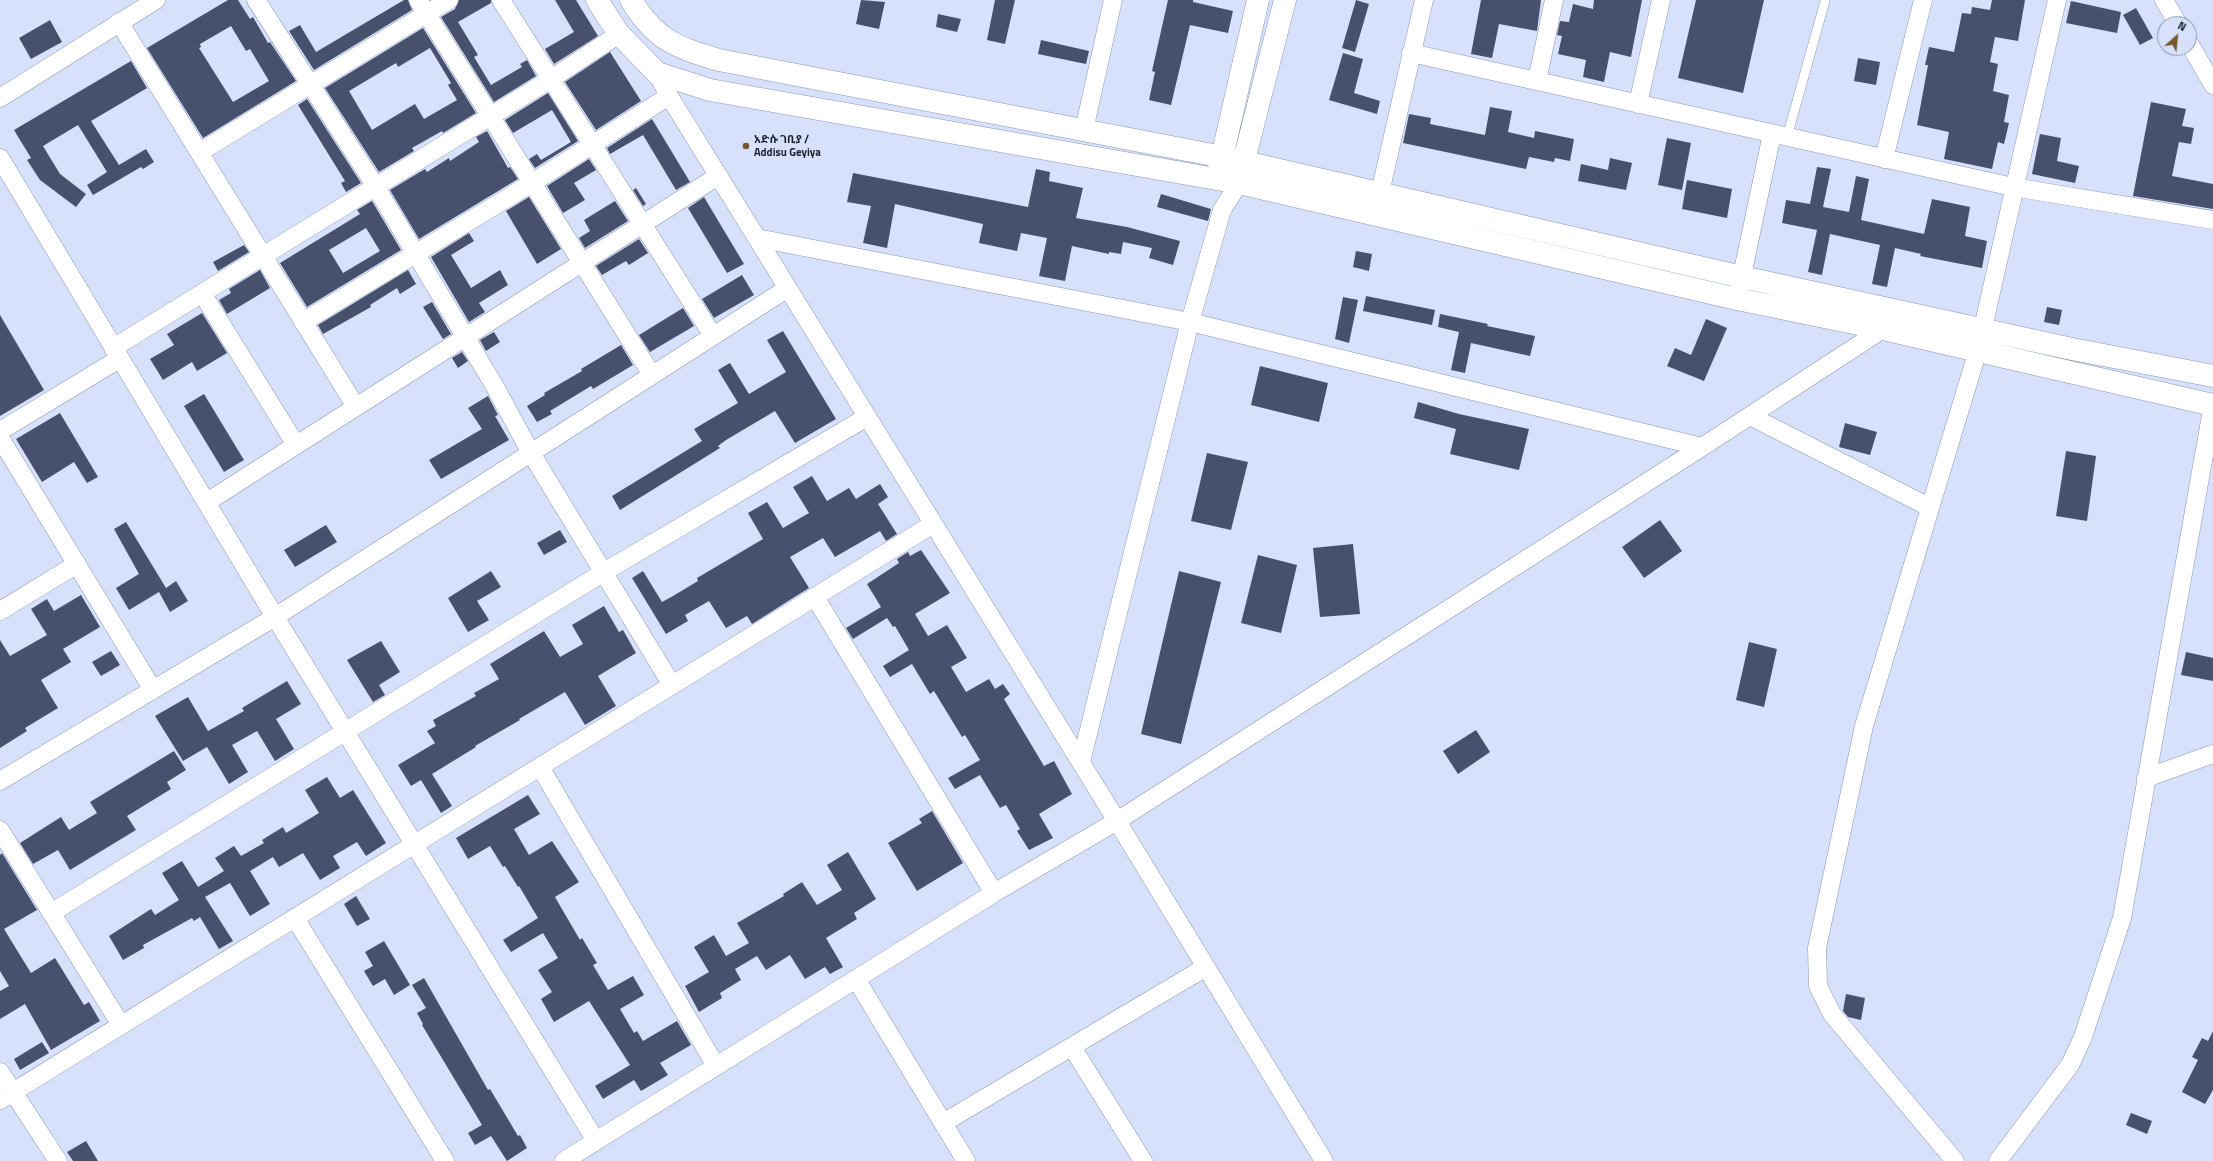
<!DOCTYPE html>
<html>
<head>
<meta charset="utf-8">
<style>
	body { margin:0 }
	#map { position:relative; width:2213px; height:1161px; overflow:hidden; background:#d7e1fc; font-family:"Titillium Web",sans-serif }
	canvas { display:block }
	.north { position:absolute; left:2157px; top:16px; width:40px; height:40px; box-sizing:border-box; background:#d7e1fc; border:1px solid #8d94a9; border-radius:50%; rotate:27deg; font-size:11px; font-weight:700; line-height:16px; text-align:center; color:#1d212d }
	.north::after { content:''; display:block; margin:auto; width:14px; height:18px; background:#74582b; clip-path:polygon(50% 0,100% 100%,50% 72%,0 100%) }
</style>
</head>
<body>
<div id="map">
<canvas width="2213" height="1161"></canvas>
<div class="north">N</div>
</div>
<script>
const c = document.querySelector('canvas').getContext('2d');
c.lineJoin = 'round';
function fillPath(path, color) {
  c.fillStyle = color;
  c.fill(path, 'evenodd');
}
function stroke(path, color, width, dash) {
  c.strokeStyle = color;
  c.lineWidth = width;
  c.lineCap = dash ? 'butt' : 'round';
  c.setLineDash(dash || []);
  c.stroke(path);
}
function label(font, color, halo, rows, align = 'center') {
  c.font = font + ' "Titillium Web","Noto Sans Ethiopic",sans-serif';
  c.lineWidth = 4;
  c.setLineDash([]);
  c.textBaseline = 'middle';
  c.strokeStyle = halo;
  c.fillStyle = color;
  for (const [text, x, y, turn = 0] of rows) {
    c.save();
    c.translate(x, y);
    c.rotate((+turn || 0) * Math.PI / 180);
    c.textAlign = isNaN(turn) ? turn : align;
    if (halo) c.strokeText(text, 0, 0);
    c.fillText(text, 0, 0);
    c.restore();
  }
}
fillPath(new Path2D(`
	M228,0H238L250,19L253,17L268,43L270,42L296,81L203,138L147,48ZM231,26L246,51L250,49L269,81L233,102L199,48L201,47L200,44Z
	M404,0H408L412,10L314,70L289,31L300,25L316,52Z
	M459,0H491V3L458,22L478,55L474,57L491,85L522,67L520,64L527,60L536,76L494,102L441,17L455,9Z
	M555,0H576L598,36L554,64L545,49L574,32Z
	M861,0L885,2L879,29L856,24Z
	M995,0H1015L1005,44L987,40Z
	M1168,0H1193V2L1233,11L1228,33L1190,25L1171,105L1149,100L1155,72L1152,71Z
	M1356,0L1369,4L1355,52L1342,48Z
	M1481,0H1541L1537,31L1499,24L1492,58L1471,54Z
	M1594,0H1642L1631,57L1610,52L1604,82L1583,77L1586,60L1558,54L1562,36L1557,35L1560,21L1569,22L1573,4L1593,9Z
	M1696,0H1764L1743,93L1678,78Z
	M1992,0H2025L2018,41L1995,37L1990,62L1998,64L1993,91L2009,95L2004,122L2009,123L2004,144L1998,142L1992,169L1944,159L1949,132L1917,125L1928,65H1925L1929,47L1954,52L1962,13L1971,14L1972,7L1990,10Z
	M2071,1L2121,12L2117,33L2066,23Z
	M2136,8L2153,38L2140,45L2123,15Z
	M938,14L961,19L957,32L936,27Z
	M50,20L62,42L31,59L19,38Z
	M423,28L476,113L443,133L442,131L412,148L414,151L379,172L325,88ZM430,48L451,83L448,85L457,100L424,119L415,104L372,130L349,91L396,63L398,67Z
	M1041,40L1089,51L1086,64L1038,54Z
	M610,52L641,101L596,130L565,82Z
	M1343,53L1363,59L1354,93L1380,101L1377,114L1329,100Z
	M1858,58L1880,62L1876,85L1854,81Z
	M131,61L147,88L91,121L119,165L146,149L154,162L143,169L141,167L93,195L87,185L107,172L78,125L43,146L60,174L86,194L76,207L40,180L27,160L31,158L14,130Z
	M548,93L578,141L535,168L529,159L537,154L541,160L571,142L552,110L513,133L505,120Z
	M307,99L361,183L346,192L341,183L345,181L298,105Z
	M2151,102L2186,109L2182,126L2194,128L2191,144L2179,142L2172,176L2213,184V209L2133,196Z
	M1490,107L1512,111L1508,132L1534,138L1535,131L1574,139L1570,161L1555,158L1554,162L1529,157L1526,169L1403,143L1409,114L1431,118L1430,124L1485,135Z
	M652,119L690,182L676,190L643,135L610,154L607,148Z
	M487,131L508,168L510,167L518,179L419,239L390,190L425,169L427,172L449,158L450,161L479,142L476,137Z
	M2040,134L2061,138L2057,161L2079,166L2075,183L2032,174Z
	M1667,138L1691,143L1682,190L1658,185Z
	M1610,158L1632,163L1626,190L1578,181L1581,164L1608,170Z
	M589,159L596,170L574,183L585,200L563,213L547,186Z
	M1817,167L1831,169L1823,207L1849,212L1856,176L1869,179L1861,220L1924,234L1932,199L1970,207L1965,236L1987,241L1982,268L1920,256L1921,254L1895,248L1887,287L1872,284L1880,245L1830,234L1822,275L1808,272L1817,230L1782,223L1786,200L1810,204Z
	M1036,169L1050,172L1049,181L1083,188L1076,218L1127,227L1180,241L1173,265L1149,258L1152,248L1123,242L1121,254L1109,252V254L1072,246L1065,281L1039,276L1047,238L1021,233L1017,251L979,243L983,224L895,204L887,248L863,243L871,206L847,202L853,173L1028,207Z
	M1687,180L1732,189L1727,218L1682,209Z
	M636,188L646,204L643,206L633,190Z
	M1161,194L1211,209L1208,221L1157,207Z
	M529,197L561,249L537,264L506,211Z
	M704,197L744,264L727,273L688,208Z
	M372,201L401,250L307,307L280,263L360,214L357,210ZM366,228L380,251L343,273L329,250Z
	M615,201L628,221L585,248L579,238L590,231L584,220Z
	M469,233L474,241L451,255L471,288L500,270L508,285L479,303L485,312L469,322L431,257Z
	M639,239L648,253L629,265L626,261L602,275L596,266Z
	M244,245L249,252L218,271L213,262Z
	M1356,251L1372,254L1369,271L1353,267Z
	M260,270L270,288L227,314L219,300L231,293L229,289Z
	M408,270L416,284L400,294L397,288L370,305L371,307L323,334L318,325Z
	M742,275L754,295L714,318L702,299Z
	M1366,296L1435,310L1432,325L1363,311Z
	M1343,297L1358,300L1349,343L1335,339Z
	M432,302L451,334L443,339L423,307Z
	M2047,307L2062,310L2059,325L2044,322Z
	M683,308L694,326L650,352L639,335Z
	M202,313L227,353L197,371L192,362L163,380L150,359L174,345L167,334Z
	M1440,314L1488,324L1487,326L1535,336L1530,356L1471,343L1465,373L1451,370L1459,332L1438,327Z
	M0,315L44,390L0,416Z
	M1706,319L1727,328L1704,381L1667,366L1675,348L1691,355Z
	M783,331L836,419L795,443L775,411L726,440L718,446L720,448L620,510L612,496L702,441L694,429L738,403L718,370L730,363L749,394L786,372L767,340Z
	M494,332L500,342L486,351L480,340Z
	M621,345L633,365L593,389L591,386L550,411L552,414L537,422L527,406L545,395L544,393L582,371L581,369Z
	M462,352L468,361L458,368L452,358Z
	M1260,366L1328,383L1319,422L1251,405Z
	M204,394L244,460L224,472L184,406Z
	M488,396L498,415L495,416L509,440L441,479L429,460L482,429L468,408Z
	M1418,402L1459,414L1529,429L1519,470L1450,454L1456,429L1414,418Z
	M60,413L98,477L87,483L74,462L42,482L16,439Z
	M1845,423L1877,432L1870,455L1839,447Z
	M2066,451L2096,456L2087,521L2056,516Z
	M1207,453L1248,462L1231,530L1191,521Z
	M812,476L827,501L849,488L856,499L880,484L888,497L878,504L897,534L886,541L880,531L835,557L823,538L790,557L809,588L793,598L752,624L747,616L726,628L709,601L685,615L688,621L666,634L632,578L643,571L662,602L673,596L698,581L697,578L763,539L748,513L767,502L783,528L809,513L793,487Z
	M1660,520L1682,551L1644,578L1622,547Z
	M126,522L166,588L176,581L188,601L170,612L159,592L129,610L116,588L139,574L114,529Z
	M326,525L337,542L295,567L284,550Z
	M560,530L567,542L544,555L537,543Z
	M1353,544L1360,614L1320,617L1313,548Z
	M921,550L950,593L915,614L928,636L947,625L967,658L951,667L966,692L989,679L995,689L1003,684L1010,694L1004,699L1044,766L1054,761L1072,794L1039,814L1053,838L1029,850L1017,831L1020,829L1006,805L1000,808L980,775L955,789L948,778L980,760L965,735L962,737L934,691L930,694L912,664L890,677L883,666L909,650L895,626L893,627L887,618L853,639L846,628L881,607L867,584L899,563L897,559L908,552L910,556Z
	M1258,555L1297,565L1281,633L1241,623Z
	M491,571L501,587L477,601L489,620L468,632L448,598Z
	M1179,571L1221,582L1181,744L1141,734Z
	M81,595L100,627L63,649L71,662L41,680L58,708L25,728L27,731L0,748V640L10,656L47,635L31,609L47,599L54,611Z
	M604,606L619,632L623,630L636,653L598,676L616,706L585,725L565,692L519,719L520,720L475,746L476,747L432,774L452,806L441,813L421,780L411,786L398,765L435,743L427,731L436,726L433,720L476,696L474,693L499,679L490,664L544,631L560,657L583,644L572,625Z
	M381,641L400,672L379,685L385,695L373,702L347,660Z
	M1749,642L1777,649L1764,707L1736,700Z
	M111,651L120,665L101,676L92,662Z
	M2186,652L2213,658V681L2181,675Z
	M287,681L301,704L276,719L294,749L275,761L257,731L232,745L248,772L229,784L207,747L183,761L155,716L188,697L208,731L244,711L242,708Z
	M1476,730L1490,752L1458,774L1443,751Z
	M174,751L186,770L167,782L171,789L127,816L136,830L70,870L58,850L33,864L20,843L61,817L69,830L97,813L90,802Z
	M327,777L340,798L353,790L386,843L366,856L357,842L333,856L340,868L320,880L303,853L279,867L273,857L250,871L270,904L250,916L230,883L205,897L233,941L219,949L200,917L194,921L192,918L143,945L144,948L123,960L109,936L151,909L155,915L179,900L162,873L182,861L198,887L224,871L215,858L234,846L241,856L264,843L262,840L283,827L286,833L319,813L305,790Z
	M528,795L540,814L514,829L529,855L552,841L579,882L555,897L580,940L582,938L597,963L593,965L608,990L633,976L644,995L620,1009L634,1033L637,1031L643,1041L677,1021L691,1045L660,1063L668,1075L641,1091L634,1080L603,1099L595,1086L630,1065L589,1001L554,1022L541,999L552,992L538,970L558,958L543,933L511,952L503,940L538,918L519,886L518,887L505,866L503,867L490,846L468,859L456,838Z
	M932,811L963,863L917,891L888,843L922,823L919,819Z
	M848,852L876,899L854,913L857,919L826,938L843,967L830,974L825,967L805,979L790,955L766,970L757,956L735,969L741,980L720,993L722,998L699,1012L685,986L709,972L694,947L714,935L726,956L749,943L737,923L784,896L783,894L802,882L817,905L842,890L827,865Z
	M2,853L37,910L4,929L31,973L55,958L84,1005L89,1002L100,1021L51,1050L25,1004L0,1019V991L9,986L0,971V855Z
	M356,896L370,919L357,926L344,904Z
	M384,941L410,985L394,995L385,979L373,986L364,971L373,966L365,952Z
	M424,978L488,1090L490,1089L518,1136L520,1135L527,1148L507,1161L491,1136L475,1145L468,1133L482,1125L422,1025L423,1024L417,1013L426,1008L412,985Z
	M1846,994L1865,998L1861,1020L1848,1017L1843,1011Z
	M2213,1031V1090L2205,1104L2182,1092L2198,1060L2192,1057L2202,1038L2208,1041Z
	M42,1042L49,1053L20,1070L14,1059Z
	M2131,1113L2152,1121L2147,1134L2126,1125Z
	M86,1141L98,1161H73L67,1152Z`), '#47516d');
const service = new Path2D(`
	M1787,137L1825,1`);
const minor = new Path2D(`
	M256,0L376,187L494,385L531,453L672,685
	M418,0L652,375
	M501,0L713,336
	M2164,0L2178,24
	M119,22L356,407
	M2189,43L2213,85
	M1411,53L2013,187L2213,220
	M657,73L669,96L1117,821L1324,1161
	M1537,81L1554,0
	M0,98L156,0
	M1638,104L1661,0
	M1084,130L1113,0
	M200,152L449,0
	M0,158L275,617L596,1141
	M1884,159L1923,0
	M1377,206L1424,0
	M757,238L1190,322L1702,447
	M202,293L296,445
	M1737,299L1772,134
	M303,322L532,183L669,96
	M113,348L551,79L619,34
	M1750,416L1929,507
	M0,431L119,359
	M0,438L153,690
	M207,502L718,176
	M815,597L994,893
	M0,611L77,564
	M1081,762L1190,322L1222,210L1239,183
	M540,767L716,1066
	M2146,778L2213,754
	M0,781L275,617L788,288
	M0,830L121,1025
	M51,913L604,572L867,417
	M295,918L445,1161
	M856,979L966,1161
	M1072,1047L1143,1161
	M0,1072L58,1161
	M0,1100L933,524
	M943,1123L1206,967
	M564,1161L994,893L1117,821L1702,447L1883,329
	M1955,1161L1832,1014L1818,986L1817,948L1864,726L1978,350L2057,0
	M1998,1161L2070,1065L2083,1037L2122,918L2213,404`);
const secondary = new Path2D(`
	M597,0L619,34L657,73L710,90L1239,183L1737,299L1883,329L2213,405
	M631,0C656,41 676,47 719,60L1223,157L1742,277L2072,349L2213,376
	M1219,170L1258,0
	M1240,176L1285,0`);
stroke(service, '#8b97b6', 10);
stroke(minor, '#8b97b6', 19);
stroke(secondary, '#8b97b6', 23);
stroke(service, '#fff', 9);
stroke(minor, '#fff', 18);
stroke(secondary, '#fff', 22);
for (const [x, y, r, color] of [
	[746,146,4,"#74582b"]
]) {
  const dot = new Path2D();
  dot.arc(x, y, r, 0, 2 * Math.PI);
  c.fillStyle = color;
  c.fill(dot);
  stroke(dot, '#d7e1fc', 1.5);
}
label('bold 11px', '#1d212d', '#d7e1fc', [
	["አድሱ ገቢያ /",754,140],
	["Addisu Geyiya",754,153]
], 'left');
</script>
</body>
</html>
